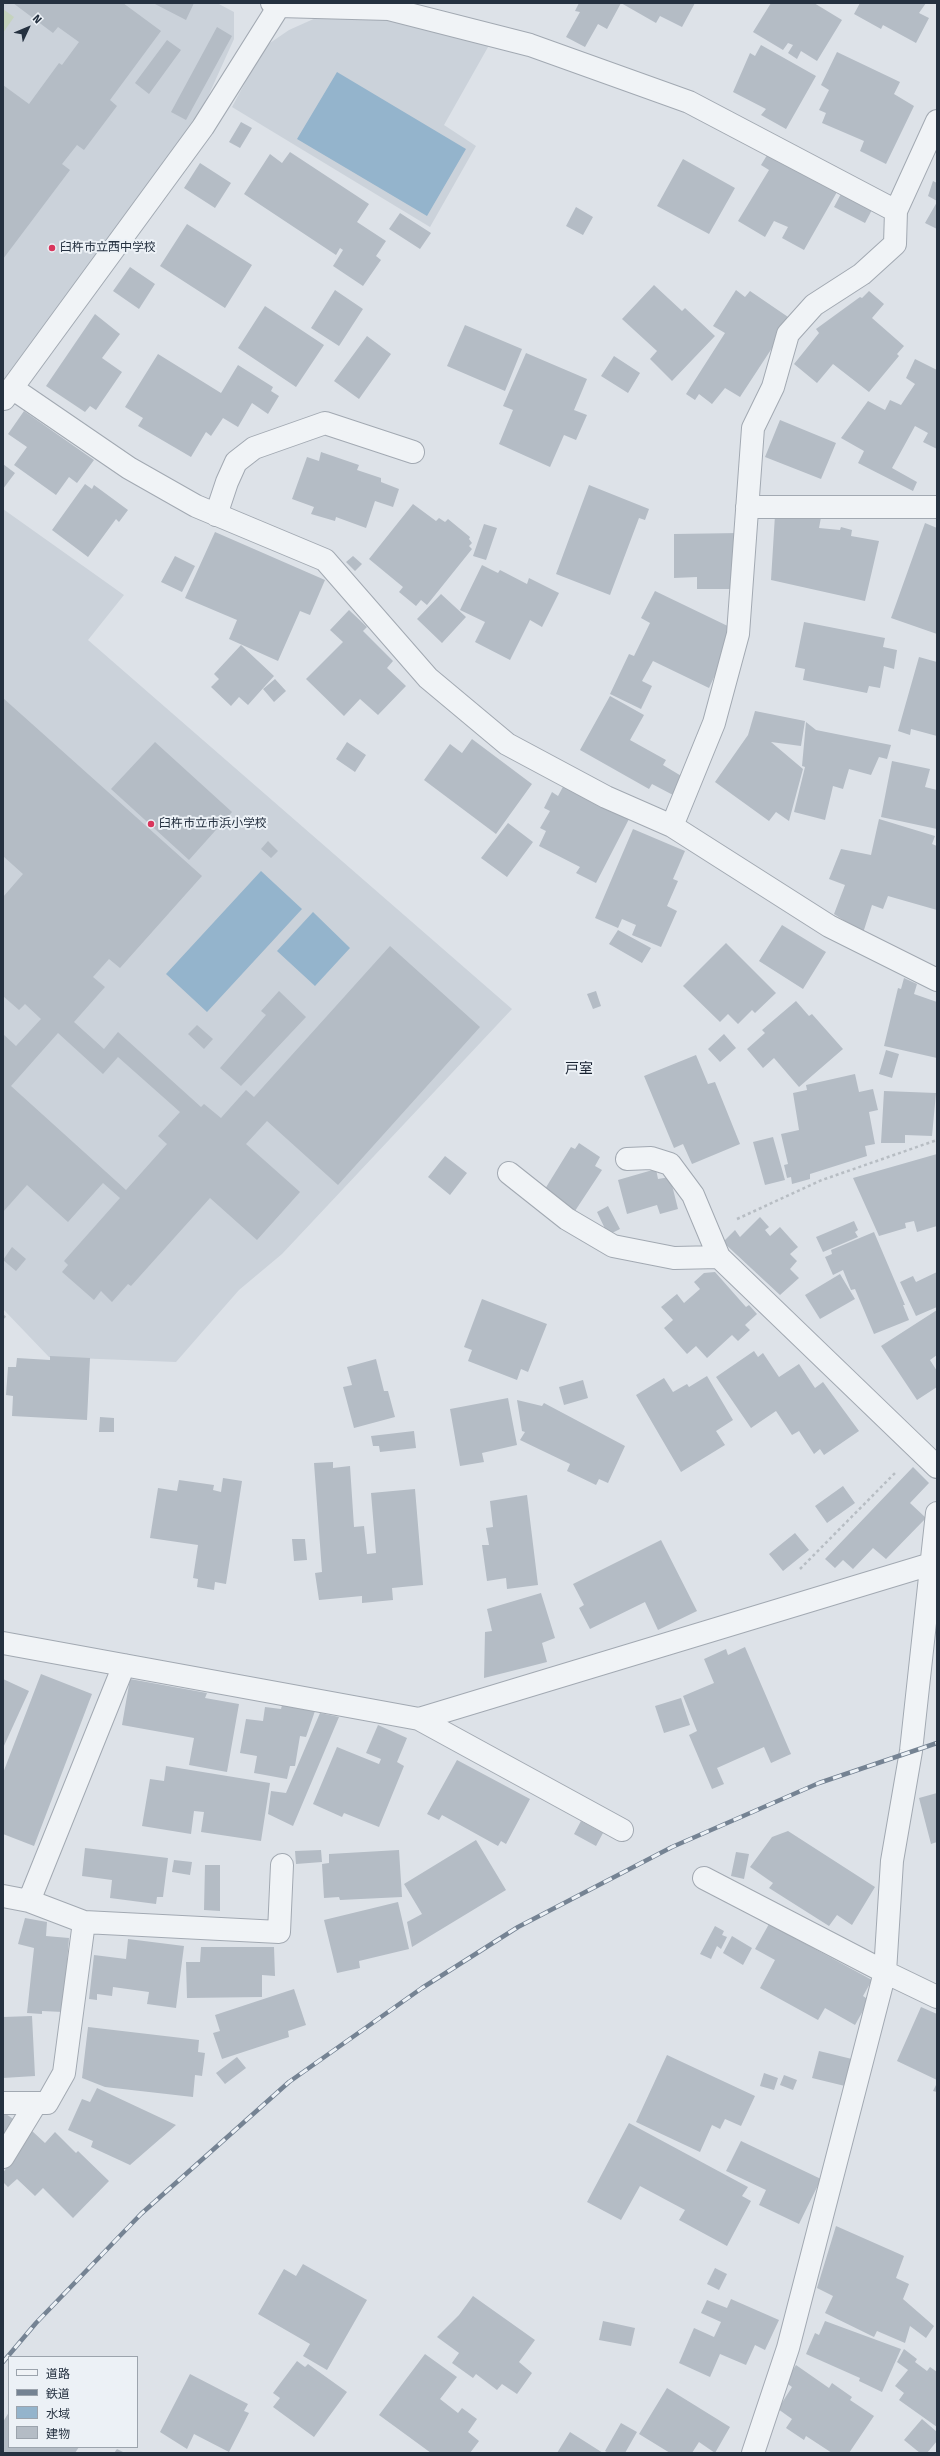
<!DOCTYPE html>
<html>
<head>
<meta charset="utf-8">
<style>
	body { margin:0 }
	#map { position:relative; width:940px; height:2456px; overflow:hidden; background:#dde2e8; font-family:"Fira Sans","Noto Sans JP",sans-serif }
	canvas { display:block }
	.frame { position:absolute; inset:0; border:4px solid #253140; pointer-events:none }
	.legend { position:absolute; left:8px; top:2356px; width:130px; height:92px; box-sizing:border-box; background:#ecf1f6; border:1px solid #9ca4ad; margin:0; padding:5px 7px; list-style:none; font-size:12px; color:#253140 }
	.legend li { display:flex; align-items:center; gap:8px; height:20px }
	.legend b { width:20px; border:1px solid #9ca4ad }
	.north { position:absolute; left:8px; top:8px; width:40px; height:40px; -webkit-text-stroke:3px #ecf1f6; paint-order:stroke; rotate:46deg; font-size:11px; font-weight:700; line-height:16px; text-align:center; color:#253140 }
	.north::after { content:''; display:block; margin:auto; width:14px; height:18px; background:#253140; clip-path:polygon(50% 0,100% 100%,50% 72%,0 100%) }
</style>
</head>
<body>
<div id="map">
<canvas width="940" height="2456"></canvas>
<div class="frame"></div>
<ul class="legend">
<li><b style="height:5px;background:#f0f3f6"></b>道路</li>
<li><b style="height:5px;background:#758393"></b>鉄道</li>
<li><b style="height:11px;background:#94b4cc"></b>水域</li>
<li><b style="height:11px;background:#b4bcc5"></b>建物</li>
</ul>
<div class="north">N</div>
</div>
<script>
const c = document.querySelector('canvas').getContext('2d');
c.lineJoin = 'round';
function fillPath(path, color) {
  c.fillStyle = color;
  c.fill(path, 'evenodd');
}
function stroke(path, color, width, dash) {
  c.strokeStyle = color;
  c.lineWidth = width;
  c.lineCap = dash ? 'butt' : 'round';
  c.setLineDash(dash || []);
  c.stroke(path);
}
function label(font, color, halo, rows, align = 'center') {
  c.font = font + ' "Fira Sans","Noto Sans JP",sans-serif';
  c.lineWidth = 4;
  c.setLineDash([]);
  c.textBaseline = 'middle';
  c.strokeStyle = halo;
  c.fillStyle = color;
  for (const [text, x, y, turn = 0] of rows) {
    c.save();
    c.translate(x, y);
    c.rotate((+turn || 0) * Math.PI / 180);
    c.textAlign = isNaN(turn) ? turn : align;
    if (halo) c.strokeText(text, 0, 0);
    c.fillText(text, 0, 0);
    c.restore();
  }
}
fillPath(new Path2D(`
	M3,3H217L234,12V39L201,112L3,383Z
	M318,17L377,18L441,26L492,40L444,125L476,146L430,227L232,107L261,53L270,43L289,30Z
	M3,509L124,595L88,640L512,1009L282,1254L239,1290L176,1362L49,1357L3,1309Z`), '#cbd2da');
fillPath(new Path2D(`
	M3,9L14,17L3,33Z`), '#c5d3bd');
fillPath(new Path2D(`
	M337,72L466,149L427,216L297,139Z
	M261,871L302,909L207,1012L166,974Z
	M313,912L350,948L315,986L277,951Z`), '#94b4cc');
fillPath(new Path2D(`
	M13,3H123L161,31L110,100L117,106L84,150L77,145L62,164L70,170L3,259V85L29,104L59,63L62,65L79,42L58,27L53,33Z
	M153,3H194L186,20Z
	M579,3H695L682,27L660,16L656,23L621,3L607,29L598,24L585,47L566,37L580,12L575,11Z
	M771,3H814L842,20L817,61L801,51L797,59L788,53L793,45L788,43L783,50L753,32Z
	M860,3H926L919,13L929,18L916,43L883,25L881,29L854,14Z
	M217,27L232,36L186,120L171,112Z
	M167,40L181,50L149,94L135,83Z
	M761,45L816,76L786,129L761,115L766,109L733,92L750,53L755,56Z
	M837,52L900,82L894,94L914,106L886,164L860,151L864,141L822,123L826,113L819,110L829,90L821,85Z
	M241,122L252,128L240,148L229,142Z
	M290,152L369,204L357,222L386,241L376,256L381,260L363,286L333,266L343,250L340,248L336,255L244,194L270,154L282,163Z
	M769,152L837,192L804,250L782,238L788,227L774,221L765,237L738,221L769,170L761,165Z
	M683,159L735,188L709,234L657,206Z
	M200,163L231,183L215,208L184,188Z
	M933,181L937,183V201L928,196Z
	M842,192L873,208L865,223L834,207Z
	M937,202V229L925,223Z
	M576,207L593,217L583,235L566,226Z
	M400,213L431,233L420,249L389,229Z
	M187,224L252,265L225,308L160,266Z
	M130,267L155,284L139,309L113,291Z
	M654,285L682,311L685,308L715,336L672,381L650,359L657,351L622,319Z
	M335,290L363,309L339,346L311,328Z
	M736,290L745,297L750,291L791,319L740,397L725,388L712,404L699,394L695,400L686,394L725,333L713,326Z
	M869,291L884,304L872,318L904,346L897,354L899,356L869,392L833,364L817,383L794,364L819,333L816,329L860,297L862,298Z
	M265,306L324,345L296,387L238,348Z
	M95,314L120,334L102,358L122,372L96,410L90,406L85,412L46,386Z
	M465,325L522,349L505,391L447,366Z
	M367,336L391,354L359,399L334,381Z
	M526,353L587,379L574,410L587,415L576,440L564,435L550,467L499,444L513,410L503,406Z
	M158,354L221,393L238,365L273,387L271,391L279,396L268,414L252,403L238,427L223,418L211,436L206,432L191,457L138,426L143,418L125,407Z
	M614,356L640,373L628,393L601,376Z
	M915,359L937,370V449L923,442L928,433L915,426L892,468L917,482L913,491L858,463L864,451L841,438L868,401L885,410L890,400L901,405L915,384L906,378Z
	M24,411L94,460L77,483L69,477L56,495L14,465L27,447L8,434Z
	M780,420L836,443L821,479L765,457Z
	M321,452L359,465L357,470L381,478V482L399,489L393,507L375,501L366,528L336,517L335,521L311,514L314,507L292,499L307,457L319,461Z
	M3,464L15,473L3,489Z
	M85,484L92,489L94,485L128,510L119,522L116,519L88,557L52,530Z
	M589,485L649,509L645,520L639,518L610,595L556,574Z
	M413,504L436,521L439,518L445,522L448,519L470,537L469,539L472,543L469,546L472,549L427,605L421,600L416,606L399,592L403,587L369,559Z
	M822,512L819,528L840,530L841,527L852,530L851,536L879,541L865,601L771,580L775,515Z
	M925,523L937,528V634L891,618Z
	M484,524L497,528L486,560L473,556Z
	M215,532L325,580L310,615L300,611L278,661L229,639L237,620L185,598Z
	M740,533V589H697V577L674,578V534Z
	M175,556L195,566L182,592L161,582Z
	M353,556L362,564L355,571L346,562Z
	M482,565L498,573L500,570L527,584L529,578L559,593L542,627L530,620L510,660L475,642L485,622L460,610Z
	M655,591L736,630L709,688L653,661L642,681L652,686L641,709L610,694L629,654L634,656L650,623L641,618Z
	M441,594L466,617L442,643L417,619Z
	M349,610L367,627L363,631L393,661L387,668L406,686L378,715L360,699L344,716L306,679L343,642L330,630Z
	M804,622L885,638L883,647L897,650L894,669L884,666L880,688L869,686L867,693L803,680L805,669L795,667Z
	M241,645L274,676L248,705L239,697L231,706L211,687L219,679L214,674Z
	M919,657L937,662V736L911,729L910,735L898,731Z
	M275,679L286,691L274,702L263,689Z
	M610,696L644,715L630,740L666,760L663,765L683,777L673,795L652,784L649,789L580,750Z
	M3,698L202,876L120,968L109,959L93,977L105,987L74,1022L104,1049L118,1032L201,1107L204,1104L221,1118L246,1090L254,1097L390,946L480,1027L338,1185L267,1121L246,1144L300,1192L257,1240L210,1198L131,1286L128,1284L112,1302L101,1291L94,1300L62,1272L68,1265L64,1261L120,1198L103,1183L68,1222L27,1185L3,1212V1034L16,1046L41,1019L25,1004L19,1010L3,996V897L23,874L3,856ZM58,1033L103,1074L118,1057L180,1112L158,1136L167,1144L126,1190L11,1086Z
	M755,711L805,721L801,746L771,742L803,769L789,821L776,812L769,821L715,782L748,735Z
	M806,722L816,730L891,745L887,759L879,757L871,775L849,769L843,789L833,786L825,820L794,812L805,767L802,766Z
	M472,739L532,784L496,834L424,780L450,744L462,753Z
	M155,742L232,812L189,860L111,789Z
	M347,742L366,755L355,772L336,759Z
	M892,761L930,769L925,787L937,790V829L881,817Z
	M564,785L629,819L596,883L576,873L580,867L539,846L546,831L540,828L550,811L544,808L552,792L558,796Z
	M879,819L935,836L932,844L937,846V910L888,896L883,909L872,905L863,933L834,914L845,885L829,879L841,849L871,855Z
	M508,823L533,842L507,877L481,858Z
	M633,829L685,851L673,879L678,881L667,906L677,911L661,947L632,935L636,925L622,919L618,928L595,918Z
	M268,841L278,851L271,858L261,849Z
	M782,925L826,952L803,989L759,961Z
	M618,930L651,948L642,963L609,944Z
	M726,943L776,993L755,1013L752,1010L738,1024L728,1014L720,1022L683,986Z
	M904,978L917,984L914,994L937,1002V1058L884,1046L898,988L901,989Z
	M279,991L306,1017L241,1086L220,1068L266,1015L261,1011Z
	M596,991L601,1006L593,1009L587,994Z
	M796,1001L809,1016L812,1014L843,1049L799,1087L774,1058L763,1068L747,1049L765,1033L762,1030Z
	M197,1025L213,1039L204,1049L188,1034Z
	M724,1034L736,1048L720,1062L708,1049Z
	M886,1050L899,1054L892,1078L879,1074Z
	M696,1055L708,1084L715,1082L740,1144L692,1164L683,1144L674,1148L644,1076Z
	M855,1074L859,1092L873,1089L878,1110L869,1112L875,1144L865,1146L867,1156L810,1174V1179L792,1184L791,1177L787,1178L784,1165L788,1164L781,1134L799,1130L793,1093L807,1090L806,1085Z
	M884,1091L936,1093L932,1136L905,1135V1143H881Z
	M773,1137L785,1180L765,1185L753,1142Z
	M579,1143L600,1157L595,1166L602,1170L573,1214L556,1203L559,1198L545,1189L571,1147L575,1149Z
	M937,1154V1226L917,1232L914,1221L905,1223L906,1228L879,1236L853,1178Z
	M445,1156L467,1173L450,1195L428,1177Z
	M656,1169L658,1179L670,1177L678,1209L660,1214L657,1205L627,1214L618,1180Z
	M608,1206L620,1229L608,1235L597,1212Z
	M760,1217L769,1227L765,1230L770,1236L780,1227L798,1247L790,1254L797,1261L790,1269L799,1278L780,1295L723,1242L735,1230L740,1237Z
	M854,1221L858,1230L855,1232L858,1237L823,1252L816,1237Z
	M874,1232L905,1305H903L909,1320L874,1334L855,1289L851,1290L843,1270L833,1275L825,1257L832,1254L831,1250Z
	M12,1247L26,1259L16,1271L3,1260Z
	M715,1272L746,1307L749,1305L757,1314L745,1325L750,1330L738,1341L732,1335L707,1358L696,1346L687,1354L664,1328L673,1320L661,1307L677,1294L684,1303L700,1289L694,1282L704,1273Z
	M937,1272V1307L916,1316L900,1282L913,1276L916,1282Z
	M840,1274L855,1299L820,1319L805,1295Z
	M482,1299L547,1324L528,1372L521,1369L517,1380L468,1361L472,1350L464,1347Z
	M937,1310V1355L930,1360L937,1371V1387L917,1400L881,1346Z
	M754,1351L758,1357L763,1353L779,1377L799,1364L815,1388L823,1382L859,1431L824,1455L820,1449L814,1454L799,1431L792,1435L776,1411L751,1428L716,1377Z
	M50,1356L90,1358L87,1420L12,1416L13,1396L6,1395L8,1367H16L17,1358L50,1360Z
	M376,1359L384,1391H388L395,1417L354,1428L343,1387L352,1385L347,1367Z
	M707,1376L733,1420L716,1431L725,1445L681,1472L636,1395L664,1378L673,1392L687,1384L689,1387Z
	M583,1380L588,1398L564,1405L559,1387Z
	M508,1398L517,1445L482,1453L484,1462L460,1466L450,1409Z
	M517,1400L542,1406L544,1403L625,1446L608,1483L599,1479L596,1485L567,1471L570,1464L520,1440L525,1432L522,1431Z
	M100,1417L114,1418V1432H99Z
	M414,1431L416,1448L380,1452L379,1446H373L371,1436Z
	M333,1462V1468L350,1466L354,1527L364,1526L367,1554L376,1553L371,1493L415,1489L423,1585L392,1588L393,1600L362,1603V1596L319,1600L315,1573L322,1572L314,1463Z
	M913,1467L929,1483L910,1503L926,1518L886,1559L873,1548L853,1569L843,1560L835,1568L825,1559Z
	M223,1478L242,1481L226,1584L215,1582L214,1590L197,1587L198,1579L193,1578L198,1545L150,1538L158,1488L177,1491L179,1480L214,1485L213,1490L221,1492Z
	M843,1486L855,1503L827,1523L815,1506Z
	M527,1495L538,1585L507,1589L506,1578L487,1581L482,1545H489L486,1528L493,1527L490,1501Z
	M795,1533L809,1550L783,1571L769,1554Z
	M292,1539H305L307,1560L294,1561Z
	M661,1540L697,1611L658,1630L645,1602L590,1629L579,1608L584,1605L573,1584Z
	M541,1593L555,1638L542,1643L547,1662L484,1678L485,1632L492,1631L487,1609Z
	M745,1647L791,1754L771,1763L764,1747L717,1768L724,1784L712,1789L689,1735L697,1731L683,1696L714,1683L704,1659L726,1649L728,1655Z
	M41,1674L92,1694L34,1846L3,1834V1773Z
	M3,1679L29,1691L3,1748Z
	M130,1679L207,1693L205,1698L239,1704L227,1772L189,1765L194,1738L122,1725Z
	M681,1698L690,1725L664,1733L655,1706Z
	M282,1705L315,1711L306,1737L300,1736L295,1766H290L287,1779L254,1773L257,1756L240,1753L246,1719L263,1721L265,1707L281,1709Z
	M320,1713L339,1717L293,1826L268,1814L271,1791L286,1793Z
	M378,1725L407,1738L397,1762L404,1766L379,1827L344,1813L342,1817L313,1804L337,1747L379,1764L381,1759L366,1753Z
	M457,1760L530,1799L506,1844L501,1841L498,1846L442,1815L439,1820L427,1814Z
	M166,1766L270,1783L261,1841L201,1832L204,1812L194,1811L191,1834L142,1826L150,1779L164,1781Z
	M937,1793V1842L931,1844L919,1798Z
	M581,1821L603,1833L596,1846L574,1834Z
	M788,1831L875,1887L852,1925L837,1915L829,1926L769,1888L773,1883L750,1867L772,1837Z
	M476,1840L506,1890L412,1947L407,1922L422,1914L404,1884Z
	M85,1848L168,1858L163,1897H157L156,1904L110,1898L112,1880L82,1876Z
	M321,1850L322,1862L296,1864L295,1851Z
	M399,1850L402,1897L340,1900L339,1897L324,1898L322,1864L329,1863V1854Z
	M736,1852L749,1854L744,1879L731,1876Z
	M174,1860L192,1862L190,1875L172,1872Z
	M205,1865H220V1911L204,1910Z
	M398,1902L409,1949L359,1961L360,1968L337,1973L324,1920Z
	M25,1918L47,1922L46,1936L69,1938L63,2012L42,2011V2014L27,2013L34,1948L18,1944Z
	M769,1924L872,1980L863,1996L869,2000L855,2025L825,2008L818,2020L760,1988L775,1960L755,1949Z
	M715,1926L724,1931L722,1935L727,1937L721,1949L717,1946L711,1959L700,1954Z
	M732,1936L752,1948L743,1965L723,1953Z
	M128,1939L184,1946L176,2008L147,2004L149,1992L113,1987L112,1996L97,1994V2000L89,1999L94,1955L126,1959Z
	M201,1947H274L275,1976L262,1975V1997L187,1998L186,1962H200Z
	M294,1989L306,2025L288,2031L289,2037L222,2059L213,2033L220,2031L215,2015Z
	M921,2007L937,2014V2080L897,2061Z
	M32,2016L35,2076L3,2078V2017Z
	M88,2027L199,2040L198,2052L205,2053L202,2076L195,2075L193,2097L105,2087L82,2078Z
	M819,2051L852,2059L845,2086L812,2078Z
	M667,2055L755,2096L741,2126L725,2119L720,2129L712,2125L700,2152L636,2122Z
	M237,2057L246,2068L225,2084L216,2073Z
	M764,2073L778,2078L774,2090L760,2086Z
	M784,2075L797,2080L793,2090L780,2085Z
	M937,2083V2092L933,2091Z
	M97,2088L176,2125L130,2165L91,2147L93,2141L68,2130L82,2099L90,2102Z
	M3,2112L19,2123L3,2145Z
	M629,2123L748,2187L742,2196L751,2201L727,2246L679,2220L685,2210L640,2186L621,2220L587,2202Z
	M31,2130L45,2143L55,2132L76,2153L78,2151L109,2181L73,2218L43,2188L35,2196L17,2179L8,2187L3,2182V2173Z
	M741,2141L821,2179L799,2224L759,2205L766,2190L726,2171Z
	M836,2226L904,2256L896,2278L909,2284L903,2299L934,2326L926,2338L910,2326L905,2343L877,2331L874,2337L825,2313L833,2296L817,2288Z
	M303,2264L367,2300L327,2370L303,2356L310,2344L258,2314L284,2269L296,2276Z
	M715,2268L727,2274L719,2290L707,2284Z
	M473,2296L535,2340L519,2362L532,2373L517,2394L502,2384L497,2390L476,2374L473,2378L452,2363L459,2353L437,2337L459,2315Z
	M731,2299L779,2320L765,2350L755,2345L746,2365L720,2354L710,2377L679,2363L694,2328L714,2337L721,2322L701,2313L707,2300L727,2308Z
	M603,2321L635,2328L631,2346L599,2340Z
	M825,2321L901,2349L882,2392L859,2381L860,2378L806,2354L815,2333L819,2335Z
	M904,2349L917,2359L915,2362L927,2371L930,2367L937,2372V2427L899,2400L904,2393L895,2386L908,2370L897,2362Z
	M425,2354L457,2377L440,2399L458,2413L462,2408L477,2419L468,2432L479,2441L470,2453H431L379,2415Z
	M297,2361L305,2367L308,2364L347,2392L314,2437L273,2407L280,2398L273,2393Z
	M796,2365L829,2388L832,2383L852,2397L850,2400L874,2416L849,2453H832L806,2436L804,2440L786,2428L792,2419L778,2409L792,2387L785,2382Z
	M190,2374L248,2404L244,2411L249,2413L229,2452L194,2434L187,2449L160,2432Z
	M667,2388L730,2427L715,2453L699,2442L692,2453H670L639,2434Z
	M9,2412V2447H79L75,2453H3V2422Z
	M922,2419L937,2432V2441L927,2453H920L904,2440Z
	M621,2423L637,2432L625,2453H608L605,2451Z
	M570,2432L603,2453H557Z
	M117,2449L125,2453H114Z`), '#b4bcc5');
const street = new Path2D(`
	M272,3L279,6L389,9L530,45L689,102L896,211
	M12,388L129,468L196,506L325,560L428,678L507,744L606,797L672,826L829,926L937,980
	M4,399L203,127L279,6
	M747,507H937
	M216,515L227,482L236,462L254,448L325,423L413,452
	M672,826L714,723L738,634L753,428L773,387L788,334L814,305L862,274L895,244L896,211L937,121
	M627,1159L651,1158L670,1164L693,1195L719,1257L937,1467
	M509,1173L567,1219L613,1246L674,1258L719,1257
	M3,1643L419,1719L622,1830
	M419,1719L931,1564
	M704,1878L885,1972L937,1997
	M3,1896L29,1901L84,1922L279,1932L282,1865
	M29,1901L124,1665
	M3,2103H47L64,2073L84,1922
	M3,2157L36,2103
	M753,2453L788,2348L885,1972L892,1861L911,1751L937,1513`);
stroke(street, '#a2a9b2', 24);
stroke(new Path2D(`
	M737,1219L822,1180L937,1140
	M3,1318L7,1314
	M800,1569L896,1472`), '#b7bdc3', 2.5, [3, 3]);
stroke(street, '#f0f3f6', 22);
const rail = new Path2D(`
	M3,2362L36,2323L141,2214L289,2082L422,1988L518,1927L672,1847L819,1783L937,1743`);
stroke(rail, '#758393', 4.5);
stroke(rail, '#ecf1f6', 3, [9]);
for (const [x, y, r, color] of [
	[52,248,4,"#d9365d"],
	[151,824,4,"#d9365d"]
]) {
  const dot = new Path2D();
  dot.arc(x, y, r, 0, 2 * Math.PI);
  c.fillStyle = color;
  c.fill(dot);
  stroke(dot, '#ecf1f6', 1.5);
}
label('12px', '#253140', '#ecf1f6', [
	["臼杵市立西中学校",60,248],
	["臼杵市立市浜小学校",159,824]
], 'left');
label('14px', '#182231', '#ecf1f6', [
	["戸室",579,1069]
]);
</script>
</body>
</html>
